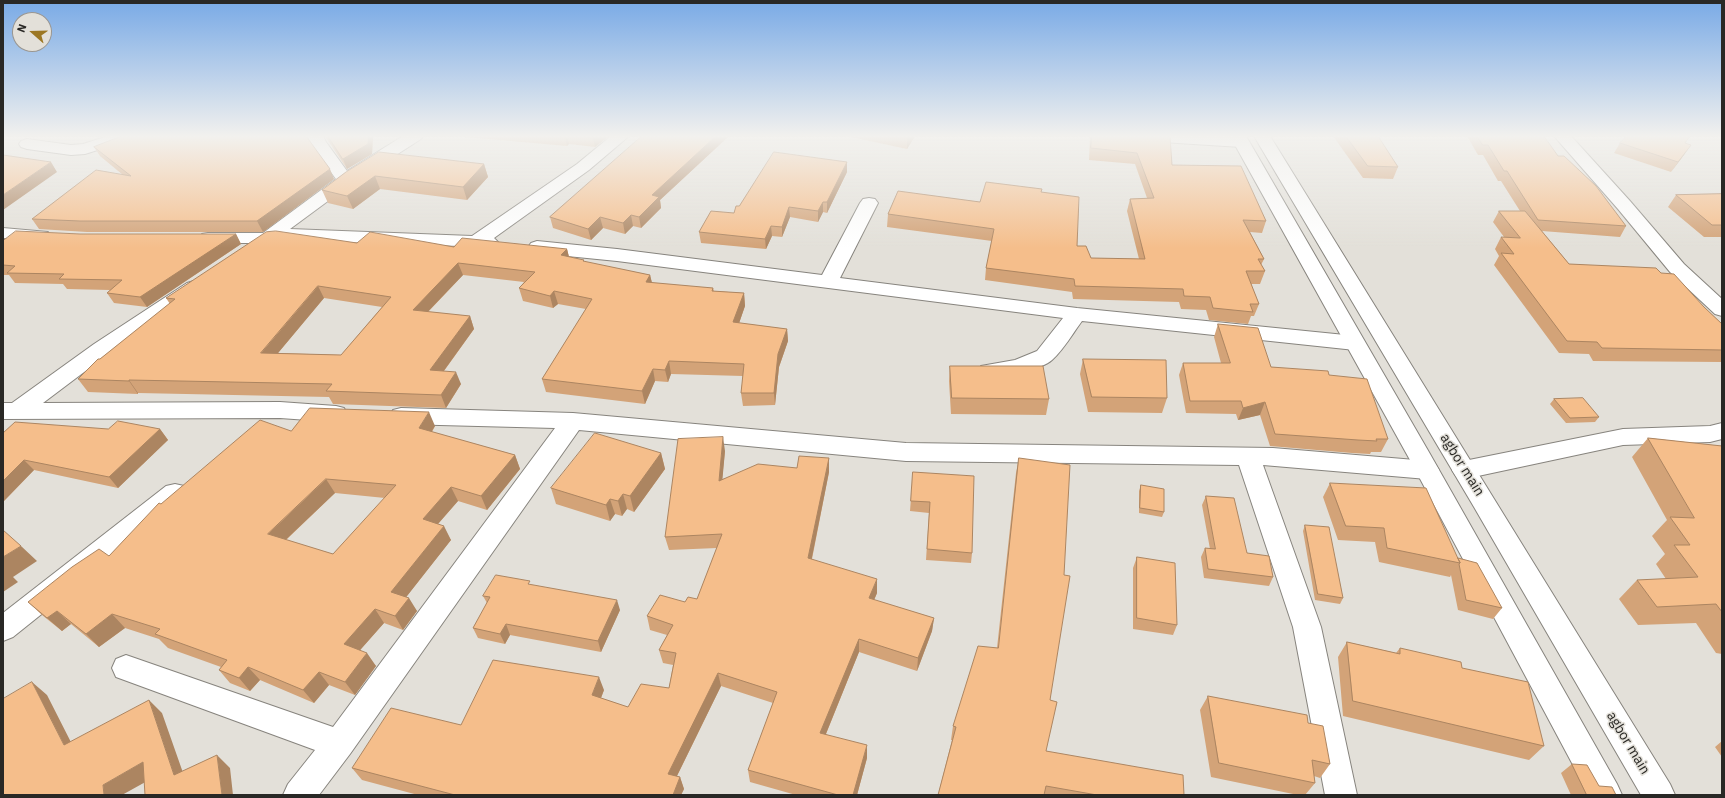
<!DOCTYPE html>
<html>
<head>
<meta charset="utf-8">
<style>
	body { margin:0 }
	#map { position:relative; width:1725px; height:798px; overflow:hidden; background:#e3e0d9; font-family:"IBM Plex Sans",sans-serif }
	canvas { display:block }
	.frame { position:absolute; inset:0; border:4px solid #292825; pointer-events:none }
	.north { position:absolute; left:12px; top:12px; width:40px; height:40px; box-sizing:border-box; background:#e3e0d9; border:1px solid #999691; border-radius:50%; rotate:290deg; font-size:11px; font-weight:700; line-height:16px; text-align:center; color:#292825 }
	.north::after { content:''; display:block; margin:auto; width:14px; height:18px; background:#9c7723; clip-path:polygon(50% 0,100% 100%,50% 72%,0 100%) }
</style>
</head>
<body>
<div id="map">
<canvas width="1725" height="798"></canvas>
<div class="frame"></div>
<div class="north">N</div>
</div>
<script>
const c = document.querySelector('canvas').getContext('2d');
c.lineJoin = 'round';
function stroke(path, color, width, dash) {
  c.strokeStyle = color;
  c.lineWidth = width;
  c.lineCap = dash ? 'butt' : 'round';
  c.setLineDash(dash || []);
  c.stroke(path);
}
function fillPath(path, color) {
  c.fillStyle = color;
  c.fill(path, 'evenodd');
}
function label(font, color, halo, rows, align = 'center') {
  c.font = font + ' "IBM Plex Sans",sans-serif';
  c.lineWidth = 3;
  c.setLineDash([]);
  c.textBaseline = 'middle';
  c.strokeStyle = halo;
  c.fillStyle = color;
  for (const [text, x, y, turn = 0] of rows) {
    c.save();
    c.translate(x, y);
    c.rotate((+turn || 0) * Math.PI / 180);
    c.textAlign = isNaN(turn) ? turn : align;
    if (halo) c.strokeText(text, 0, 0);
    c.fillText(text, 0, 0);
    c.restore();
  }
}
const minor = new Path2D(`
	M108,136H134L132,139L85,154L71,155L27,149L21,147L19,144L21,141L27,139L71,145L83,144Z
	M307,136H323L326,142L347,171L403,136H423L421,139L351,184L290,229L472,236L577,164L611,136H629L589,170L494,238L498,242L495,246L489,247L312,241L297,239L267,243H208L202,242L199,238L202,234L208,233H263L336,179L310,143Z
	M1138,136H1228L1247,139L1249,142L1247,145L1241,147L1146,141L1140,139Z
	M1554,136H1571L1630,201L1684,264L1722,299V316L1715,314L1670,272L1618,209Z
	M869,198L875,199L878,203L840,278L1077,308L1355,336L1362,338L1365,343L1362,348L1355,350L1082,321C1073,333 1064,349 1052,360C1041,370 995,380 981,376L978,371L981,366L1015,360L1037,351L1063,318L617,261L537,253L531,251L528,247L531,243L537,241L617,249L822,275L860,203L863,199Z
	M3,228L48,232L51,236L48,240L42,241L3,238Z
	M194,281L201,283L204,287L201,291L108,354L43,403L280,402L336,406L344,408L347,414L344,420L336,422L280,418L3,419V403H12L94,344L187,283Z
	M401,408L573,413L906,443L1273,448L1427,461L1435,464L1439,470L1435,476L1427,479L1263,465L1321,627L1357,795H1325L1293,627L1239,465L906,461L579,430L350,754L319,795H283L288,784L315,750L116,677L112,668L116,659L126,655L333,727L555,428L401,424L393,422L390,416L393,410Z
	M1722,423V439L1710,442L1623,445L1464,479L1456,476L1452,470L1456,464L1464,461L1623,429L1710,426Z
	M175,484L184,486L187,493L184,500L13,637L3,641V613L166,486Z`);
const major = new Path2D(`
	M1230,136H1246L1430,454L1617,784L1622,795H1589L1410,460Z
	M1254,136H1270L1670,784L1675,795H1641L1474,507Z`);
stroke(minor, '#87847e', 2);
stroke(major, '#87847e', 2);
fillPath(minor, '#fff');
fillPath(major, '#fff');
fillPath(new Path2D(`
	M307,136L334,179L263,232H87L39,229L32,219L123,175L100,156L94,147Z
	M325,136H373L372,154L347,169Z
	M454,136H609L595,147L569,144L567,146Z
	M642,136H729L660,200L661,208L641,228L633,226L625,234L603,228L591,240L553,228L550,217Z
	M846,136H915L907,149Z
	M1090,136H1170L1172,165L1266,221L1262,233L1250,232L1264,259L1261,265L1265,271L1260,284H1251L1259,304L1254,316H1251L1248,324L1209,320L1206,310L1181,309L1179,302L1073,299L1072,292L985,280L986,268L992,241L887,227L888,214L980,202L1041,192L1077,246L1091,258L1139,259L1127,211L1130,199L1147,198L1135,164L1089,160Z
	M1333,136H1378L1398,167L1393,179L1363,178Z
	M1467,136H1543L1558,156L1626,226L1620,237L1542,231L1569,264L1661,273L1704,307L1722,324V362L1593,361L1589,354L1559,353L1494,265L1499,256L1495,249L1501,237H1504L1493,222L1499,211H1520L1501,181H1498L1483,155H1478Z
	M1620,143H1685L1684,155L1671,172L1614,153Z
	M847,162V172L827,213L823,212L818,222L790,217L782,237L772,236L766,249L701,243L699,232L734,213L739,206Z
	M484,164L488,177L467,200L380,189L353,209L328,203L322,190L346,172Z
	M1722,194V237H1704L1668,207L1676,195Z
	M236,234L241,244L147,307L114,303L107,293L110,290L67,289L63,284L15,283L9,275H3V241Z
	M357,243L454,247L567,249L569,257L584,262L650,275L652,283L713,288L714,291L744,293L745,306L739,323L787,329L788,341L779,367L775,405L743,406L741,393L743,376L671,374L668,382L655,381L645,404L546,392L542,379L586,309L558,304L553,308L523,301L519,288L524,282L463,275L428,312L470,316L474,329L444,371L461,384L446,408L333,404L329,397L138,393V394L88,392L78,379L100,359L170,304L166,298ZM324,298L382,307L341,355L278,353Z
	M1218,324L1271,367L1329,375L1388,439L1381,452H1371L1370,454L1352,453L1270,446L1260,415L1238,420L1236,414L1186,413L1179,375L1183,363H1221L1214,337Z
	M1083,359L1167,398L1162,413L1088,412L1080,374Z
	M950,366L1049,399L1046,415L951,414L949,381Z
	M1554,399L1599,417L1595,422L1566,423L1550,404Z
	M435,426L432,432L515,455L520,469L487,510L458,501L438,524L451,540L406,597L417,611L403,630L384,623L360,650L376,666L355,695L329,685L314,703L260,680L250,691L230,683L219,670L221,667L168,648L159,639L125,628L99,647L71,624L62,631L42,615L28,602L109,556L161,504L291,431ZM335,493L385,498L333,554L286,540Z
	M108,429H160L168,440L118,488L34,470L3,502V433Z
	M1648,438L1722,446V654L1716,653L1696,623L1638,625L1619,599L1637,580L1666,579L1656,564L1665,554L1652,536L1667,520L1632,457Z
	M725,451L722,479L797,468L829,458V472L812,559L877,593L874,600L934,618L932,631L917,671L859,652L826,734L867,758L857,795H796L750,782L748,770L773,703L721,686L677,776L680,777L684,789L681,795H418L362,780L352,768L461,725L604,690L601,698L628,707L669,688L673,665L663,663L659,650L667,635L650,630L647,616L685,602L697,599L717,548L669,550L665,537Z
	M661,453L665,469L634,512L627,509L622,516L615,514L610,521L556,504L551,488Z
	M1019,458L1050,700L1046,751L1184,795H938L952,740H951L953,726L997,648L1016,473Z
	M913,472L972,553L971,563L926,560L929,513L910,511Z
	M1330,483L1458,558L1502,608L1493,619L1458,610L1451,575L1450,577L1379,562L1375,542L1338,540L1323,497Z
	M1141,485L1164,512L1162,517L1139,513V491Z
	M1206,496L1247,553L1273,577L1269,586L1204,578L1201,557L1205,548L1210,549L1202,505Z
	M1305,525L1343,598L1340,604L1315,600L1303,531Z
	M1137,557L1177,625L1173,635L1133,629V568Z
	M531,585L620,610L601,652L510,635L505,644L478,638L473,628L487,603L483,596Z
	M1347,642L1396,653L1400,648L1462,668L1544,746L1529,760L1343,716L1338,657Z
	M1208,696L1308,723L1330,764L1320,778L1314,776L1315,783L1305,795H1298L1211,777L1200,710Z
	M1722,741V757L1715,747Z
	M1572,764L1599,786L1616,795H1571L1561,773Z`), '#d3a378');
fillPath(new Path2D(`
	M369,136H373L372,154L347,169L343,159Z
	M565,136H567L569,144L567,146Z
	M595,136H609L595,147L593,138Z
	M716,136H729L660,200L661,208L641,228L639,217L652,195Z
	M908,136H915L907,149V137Z
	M1691,145L1684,155L1671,172L1678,162Z
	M51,162L57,172L3,210V195Z
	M847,162V172L827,213V202Z
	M484,164L488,177L467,200L463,187Z
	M330,169L334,179L263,232L257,221Z
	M375,176L380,189L353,209L347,196Z
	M823,202V212L818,222V211Z
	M789,207L790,217L782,237V227Z
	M631,215L633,226L625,234L623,223Z
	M600,217L603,228L591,240L588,229Z
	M771,226L772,236L766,249L765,239Z
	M236,234L241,244L147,307L140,297Z
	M567,249L570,261L561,255Z
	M458,263L463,275L418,322L413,310Z
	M650,275L653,287L646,282Z
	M318,286L324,298L268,365L261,353Z
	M554,291L558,304L553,308L550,296Z
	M744,293L745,306L735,335L733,322Z
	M470,316L474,329L435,383L430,370Z
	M787,329L788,341L779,367L775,405L774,393L778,354Z
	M669,361L671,374L668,382L665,370Z
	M653,369L655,381L645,404L642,391Z
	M456,372L461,384L446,408L441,395Z
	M129,380L138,393V394L129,381Z
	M1265,402L1260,415L1238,420L1243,408Z
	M429,412L435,426L425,442L419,428Z
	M160,429L168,440L118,488L109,477Z
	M723,437L725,451L721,495L719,481Z
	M661,453L665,469L634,512L630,496Z
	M515,455L520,469L487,510L481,496Z
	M829,458V472L809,572L808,558Z
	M24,460L34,470L3,502V481Z
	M326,479L335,493L277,548L268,534Z
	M451,487L458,501L430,533L423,519Z
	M623,494L627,509L622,516L618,501Z
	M610,499L615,514L610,521L606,505Z
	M444,526L451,540L400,605L391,592Z
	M21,546L37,561L13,577L18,582L3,592V557Z
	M877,579V593L869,612V598Z
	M409,598L417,611L403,630L395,616Z
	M617,600L620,610L601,652L598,641Z
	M375,609L384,623L354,657L344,644Z
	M57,611L71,624L62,631L47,618Z
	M112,614L125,628L99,647L86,634Z
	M934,618L932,631L917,671L918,658Z
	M506,624L510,635L505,644L500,634Z
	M859,639V652L821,746L820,733Z
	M367,653L376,666L355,695L345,682Z
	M248,667L260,680L250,691L239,678Z
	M319,672L329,685L314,703L303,690Z
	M718,673L721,686L672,786L668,774Z
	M599,677L604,690L597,708L592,695Z
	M32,682L47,695L79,758L64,745Z
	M149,700L162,713L188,787L174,775Z
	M867,745V758L857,795H853Z
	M217,755L230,768L233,795H222Z
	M143,762L158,775L122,795H104L103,785Z
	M680,777L684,789L681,795H673Z`), '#ac8561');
const building = new Path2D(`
	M122,136H306L330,169L257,221H80L32,219L96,170L131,176L94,147Z
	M328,136H369L368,144L343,159Z
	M582,136H595L593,138Z
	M642,136H716L652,195L659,197L639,217L631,215L623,223L600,217L588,229L550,217Z
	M1092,136H1170L1172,165L1241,166L1266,221L1243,220L1264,259H1258L1265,271H1246L1259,304H1250L1253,312L1213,308L1210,297L1184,296L1183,289L1075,286L1074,279L986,268L994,229L888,214L898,191L980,202L986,182L1042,189L1041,192L1079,197L1077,246H1086L1091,258L1145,259L1130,199L1154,198L1137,153L1091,148Z
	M1346,136H1378L1398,167L1368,166Z
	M1477,136H1543L1546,139L1558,156H1564L1596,186L1626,226L1538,220L1507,171H1504L1488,145H1483Z
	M1627,136H1690L1685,143L1691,145L1678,162L1620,143Z
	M379,152L484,164L463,187L375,176L347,196L322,190L346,172Z
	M774,152L847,162L827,202H823L818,211L789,207L782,227L771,226L765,239L699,232L711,211L734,213L736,206H739Z
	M3,155L51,162L3,195Z
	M1722,194V225H1712L1676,195Z
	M1499,211H1525L1569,264L1656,268L1661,273L1674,274L1704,307L1722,324V350L1602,348L1597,342L1567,341L1501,253L1514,254L1501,237L1520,238Z
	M16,231L80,234H236L140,297L107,293L122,280L59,279L64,274L7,273L15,266L3,265V241Z
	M276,231L357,243L370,232L454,247L462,238L567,249L561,255L584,260L583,261L650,275L646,282L713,288L712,291L744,293L733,322L787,329L778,354L774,393H741L744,364L669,361L665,370L653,369L642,391L542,379L592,299L554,291L550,296L519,288L535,272L458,263L413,310L470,316L430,370L456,372L441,395L326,391L332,384L129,380V381L78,379L98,359H100L175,299L166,298L266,232ZM318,286L391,297L341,355L261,353Z
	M1218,324L1258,328L1271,367L1328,371L1329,375L1367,379L1388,439H1376L1377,441L1358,440L1275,434L1265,402L1243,408L1241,401H1190L1183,363H1230Z
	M1083,359L1166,360L1167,398L1092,397Z
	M950,366H1043L1049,399L952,398Z
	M1583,398L1599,417L1570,418L1554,399Z
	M310,408L429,412L419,428L515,455L481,496L451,487L423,519L444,526L391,592L409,598L395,616L375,609L344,644L367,653L345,682L319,672L303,690L248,667L239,678L219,670L227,660L155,634L160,629L112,614L86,634L57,611L47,618L28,602L72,567L99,549L109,556L159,503L161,504L260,420L291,431ZM326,479L396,485L333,554L268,534Z
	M118,421L160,429L109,477L24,460L3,481V433L15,422L108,429Z
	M595,433L661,453L630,496L623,494L618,501L610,499L606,505L551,488Z
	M723,437L719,481L758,464L797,468L799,456L829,458L808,558L877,579L869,598L934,618L918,658L859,639L820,733L867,745L853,795H838L748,770L777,692L718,673L668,774L680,777L673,795H455L352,768L391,708L461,725L493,660L599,677L592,695L628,707L641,684L669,688L676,653L659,650L673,625L647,616L660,595L685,602L688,597L697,599L722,534L665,537L678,439Z
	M1648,438L1722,446V612L1716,604L1657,607L1637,580L1698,577L1674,545H1690L1670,517L1694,518Z
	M1019,458L1070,465L1064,575L1070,576L1050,700L1057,702L1046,751L1183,775L1184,795H1097L1046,786L1044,795H938L956,727L953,726L978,646L998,648Z
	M913,472L974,476L972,553L927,549L930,502L911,501Z
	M1330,483L1426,488L1460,563L1387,548L1384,528L1346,526Z
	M1141,485L1164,489V512L1140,508Z
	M1206,496L1234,498L1247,553L1269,556L1273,577L1208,569L1205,548L1215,549Z
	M1305,525L1329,527L1343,598L1318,594Z
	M3,530L21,546L3,557Z
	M1137,557L1175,563L1177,625L1137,618Z
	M1458,558L1477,563L1502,608L1466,600L1459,564L1460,563Z
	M496,575L530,581L528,584L617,600L598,641L506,624L500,634L473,628L490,597L483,596Z
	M1347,642L1400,654V648L1461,662L1462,668L1528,682L1544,746L1353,701Z
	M32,682L64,745L149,700L174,775L217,755L222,795H145L143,762L103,785L104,795H3V699Z
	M1208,696L1307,715L1308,723L1323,726L1330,764L1312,760L1315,783L1219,763Z
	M1572,764L1587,765L1599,786L1612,787L1616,795H1587Z`);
fillPath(building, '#f5be8b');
stroke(building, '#ac8561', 1);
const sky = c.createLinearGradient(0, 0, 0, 248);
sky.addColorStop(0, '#79aae6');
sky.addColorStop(0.55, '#f2f1ee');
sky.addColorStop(1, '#f2f1ee00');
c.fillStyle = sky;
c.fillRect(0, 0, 1725, 248);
label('14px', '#292825', '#e3e0d9', [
	["agbor main",1462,465,58],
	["agbor main",1628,743,59]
]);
</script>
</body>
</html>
